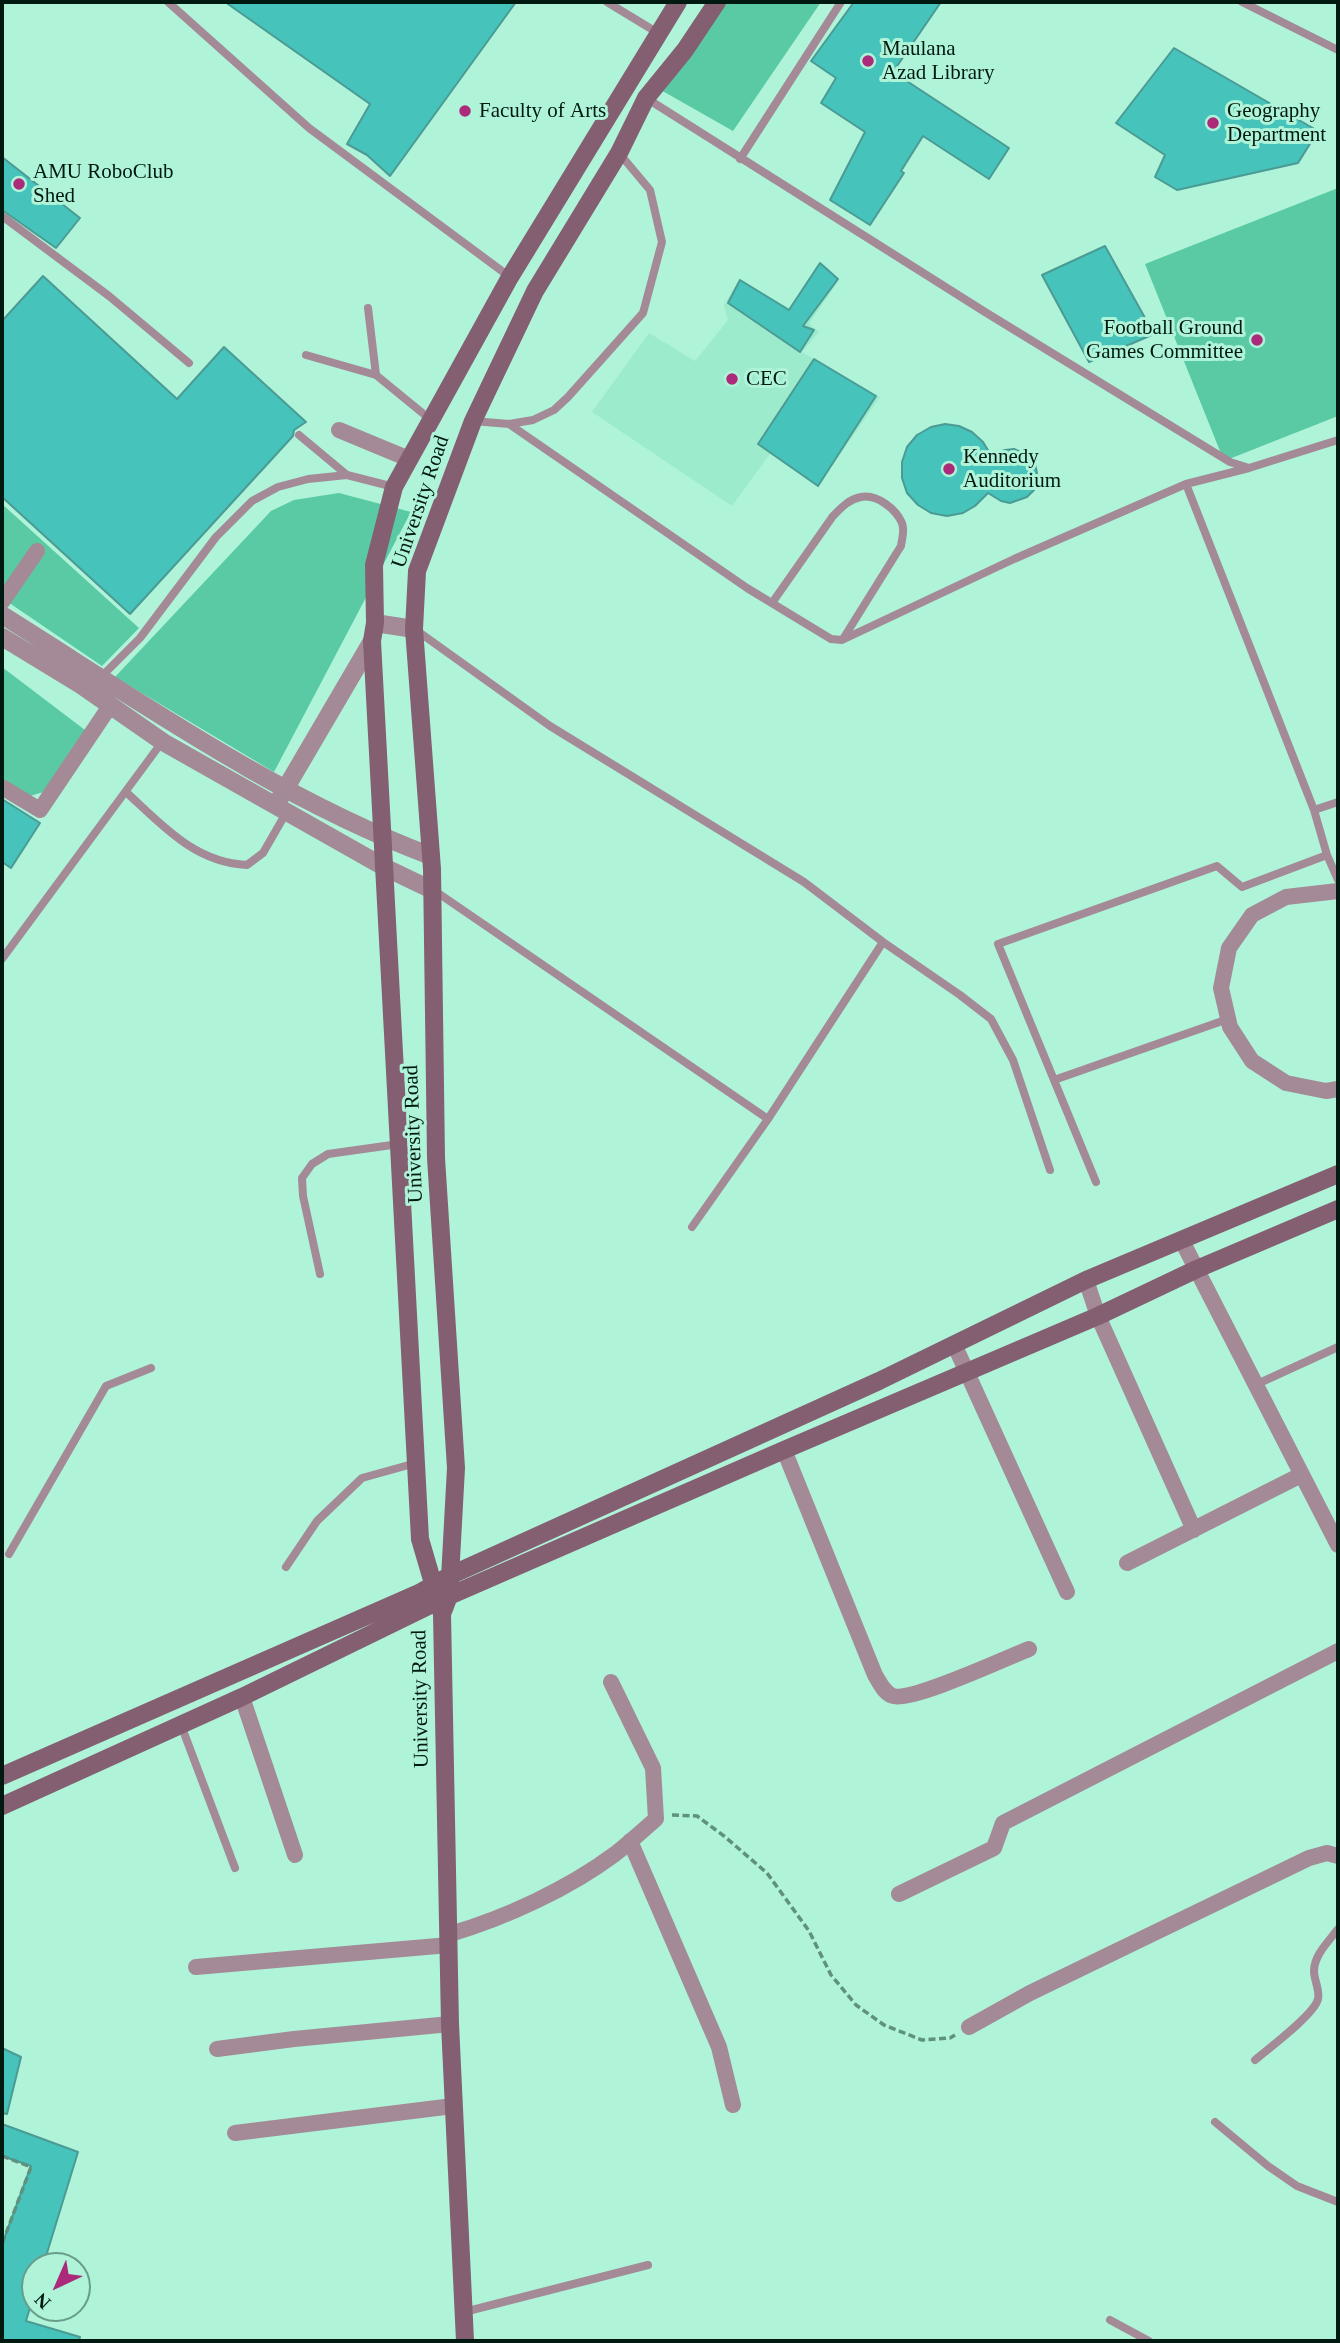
<!DOCTYPE html>
<html>
<head>
<meta charset="utf-8">
<style>
	body { margin:0 }
	#map { position:relative; width:1340px; height:2343px; overflow:hidden; background:#aff4d9; font-family:Georgia,serif }
	canvas { display:block }
	.frame { position:absolute; inset:0; border:4px solid #001a11; pointer-events:none }
	.north { position:absolute; left:21px; top:2252px; width:70px; height:70px; box-sizing:border-box; background:#aff4d9; border:2px solid #699d89; border-radius:50%; rotate:224deg; font-size:19px; font-weight:700; line-height:28px; text-align:center; color:#001a11 }
	.north::after { content:''; display:block; margin:auto; width:24px; height:32px; background:#ab2b7a; clip-path:polygon(50% 0,100% 100%,50% 72%,0 100%) }
</style>
</head>
<body>
<div id="map">
<canvas width="1340" height="2343"></canvas>
<div class="frame"></div>
<div class="north">N</div>
</div>
<script>
const c = document.querySelector('canvas').getContext('2d');
c.lineJoin = 'round';
function fillPath(path, color) {
  c.fillStyle = color;
  c.fill(path, 'evenodd');
}
function stroke(path, color, width, dash) {
  c.strokeStyle = color;
  c.lineWidth = width;
  c.lineCap = dash ? 'butt' : 'round';
  c.setLineDash(dash || []);
  c.stroke(path);
}
function label(font, color, halo, rows, align = 'center') {
  c.font = font + ' Georgia,serif';
  c.lineWidth = 6;
  c.setLineDash([]);
  c.textBaseline = 'middle';
  c.strokeStyle = halo;
  c.fillStyle = color;
  for (const [text, x, y, turn = 0] of rows) {
    c.save();
    c.translate(x, y);
    c.rotate((+turn || 0) * Math.PI / 180);
    c.textAlign = isNaN(turn) ? turn : align;
    if (halo) c.strokeText(text, 0, 0);
    c.fillText(text, 0, 0);
    c.restore();
  }
}
fillPath(new Path2D(`
	M820,262L839,280L809,324L819,332L802,352L880,397L818,486L770,454L732,506L592,412L649,333L695,361L728,320L724,305L739,279L789,308Z`), '#9cebcc');
fillPath(new Path2D(`
	M709,2H821L733,131L659,89Z
	M1338,188V416L1224,461L1145,264Z
	M339,493L411,512L274,772L115,677L271,511L294,500Z
	M2,504L139,628L102,666L2,598Z
	M2,667L85,730L47,791L30,796L2,778Z`), '#59caa3');
const building = new Path2D(`
	M225,2H516L390,176L367,155L347,144L370,104Z
	M854,2H941L893,72L1009,148L989,179L923,136L901,171L904,173L870,225L830,200L865,132L821,103L836,78L811,61Z
	M1174,48L1318,131L1298,163L1177,190L1155,177L1165,155L1116,123Z
	M2,157L80,218L56,248L2,210Z
	M1105,246L1154,334L1089,362L1042,275Z
	M820,263L838,279L803,326L814,330L800,352L728,303L740,280L789,310Z
	M43,276L177,399L224,347L306,422L294,430L293,436L130,614L2,497V321Z
	M814,359L876,396L818,486L758,444Z
	M945,424L959,426L972,432L983,442L991,455L1005,450L1014,449L1029,456L1035,464L1037,473L1034,490L1027,497L1010,503L1001,501L988,493L975,506L963,513L947,516L931,513L918,505L907,493L902,478V462L907,447L917,435L931,427Z
	M2,799L40,823L11,868L2,862Z
	M2,2048L21,2057L7,2114L2,2113Z
	M2,2124L78,2152L43,2266H35V2291L26,2321L80,2337L79,2341H2V2244L31,2166L2,2156Z`);
fillPath(building, '#46c3ba');
stroke(building, '#4b9b94', 2);
stroke(new Path2D(`
	M672,1815L697,1816L724,1836L767,1873L809,1931L831,1975L856,2005L884,2025L922,2040L950,2038L955,2035
	M2,2156L31,2167L2,2244`), '#60917e', 3.5, [7, 3.5]);
stroke(new Path2D(`
	M168,2L309,128L510,277
	M607,2L658,33
	M1242,2L1338,50
	M646,98L985,312L1230,462L1249,468L1338,440
	M740,159L841,2
	M2,216L109,296L189,363
	M368,308L376,375
	M306,355L376,375L431,420
	M473,421L509,424L533,420L554,410L568,397L643,313L662,242L650,190L619,153
	M509,424L747,588L831,639L842,640L1014,559L1186,484L1249,468
	M299,435L347,475
	M1186,484L1314,810
	M772,603L833,516C841,508 849,499 861,497C877,494 896,509 902,523C905,531 902,538 901,546L843,639
	M416,630L550,726L804,882L883,942
	M101,677L140,638L216,537L252,501L278,487L308,479L347,475L394,487
	M126,792C162,825 195,863 247,865L263,853L286,813
	M1338,802L1314,810L1327,855L1338,880
	M435,891L768,1119
	M2,959L162,742
	M1054,1080L1228,1019
	M1096,1182L998,944L1217,866L1242,887L1327,855
	M692,1227L768,1119L883,942L960,995L991,1019L1013,1060L1050,1170
	M320,1274L303,1196L302,1178L312,1164L328,1154L399,1144
	M1255,1385L1338,1347
	M9,1554L106,1386L151,1368
	M286,1567L317,1521L362,1478L416,1463
	M181,1725L235,1868
	M1255,2060C1269,2048 1315,2014 1318,1999C1320,1990 1314,1980 1314,1971C1314,1955 1329,1941 1338,1929
	M1215,2122L1268,2166L1297,2186L1338,2202
	M464,2312L648,2265
	M1110,2320L1149,2341`), '#a48a96', 8);
stroke(new Path2D(`
	M339,430L409,459
	M2,602L37,551
	M2,787L40,810L110,706
	M1338,891L1286,897L1252,915L1229,948L1221,988L1230,1027L1252,1061L1286,1083L1326,1091L1338,1089
	M1182,1241L1338,1545
	M1086,1280L1098,1316L1194,1530
	M954,1344L1067,1592
	M784,1450L875,1675C880,1683 884,1693 893,1696C912,1702 1006,1658 1029,1649
	M1127,1563L1301,1475
	M242,1697L295,1855
	M630,1841L719,2047L733,2105
	M899,1894L994,1848L1003,1823L1338,1651
	M450,1934C505,1918 568,1889 615,1854C629,1843 642,1831 656,1819L653,1768L611,1682
	M196,1967L449,1945
	M969,2027L1030,1993L1309,1858L1327,1853L1338,1856
	M217,2049L294,2039L450,2024
	M235,2133L453,2106`), '#a48a96', 16);
stroke(new Path2D(`
	M2,615C141,702 277,798 431,856
	M375,623L414,629
	M2,637L81,685L163,742L384,867L432,890
	M280,798L372,641`), '#a48a96', 18);
stroke(new Path2D(`
	M442,1614L420,1539L372,641L375,623L374,565L394,487L510,277L678,2
	M2,1776L419,1593L449,1576L879,1381L1086,1280L1338,1174
	M2,1806L242,1697L449,1596L784,1450L1098,1316L1197,1269L1338,1209
	M465,2341L450,2024L442,1614L449,1596L456,1468L436,1158L432,869L414,629L417,571L473,421L535,291L619,153L646,98L685,50L717,2`), '#845f71', 18);
for (const [x, y, r, color] of [
	[868,61,7,"#ab2b7a"],
	[465,111,7,"#ab2b7a"],
	[1213,123,7,"#ab2b7a"],
	[19,184,7,"#ab2b7a"],
	[1257,340,7,"#ab2b7a"],
	[732,379,7,"#ab2b7a"],
	[949,469,7,"#ab2b7a"]
]) {
  const dot = new Path2D();
  dot.arc(x, y, r, 0, 2 * Math.PI);
  c.fillStyle = color;
  c.fill(dot);
  stroke(dot, '#aff4d9', 2.5);
}
label('21px', '#001a11', '#aff4d9', [
	["Maulana",882,49],
	["Azad Library",882,73],
	["Faculty of Arts",479,111],
	["Geography",1227,111],
	["Department",1227,135],
	["AMU RoboClub",33,172],
	["Shed",33,196],
	["Football Ground",1243,328,"right"],
	["Games Committee",1243,352,"right"],
	["CEC",746,379],
	["Kennedy",963,457],
	["Auditorium",963,481]
], 'left');
label('21px', '#001a11', '#aff4d9', [
	["University Road",421,502,-71],
	["University Road",414,1134,-92],
	["University Road",421,1699,-91]
]);
</script>
</body>
</html>
